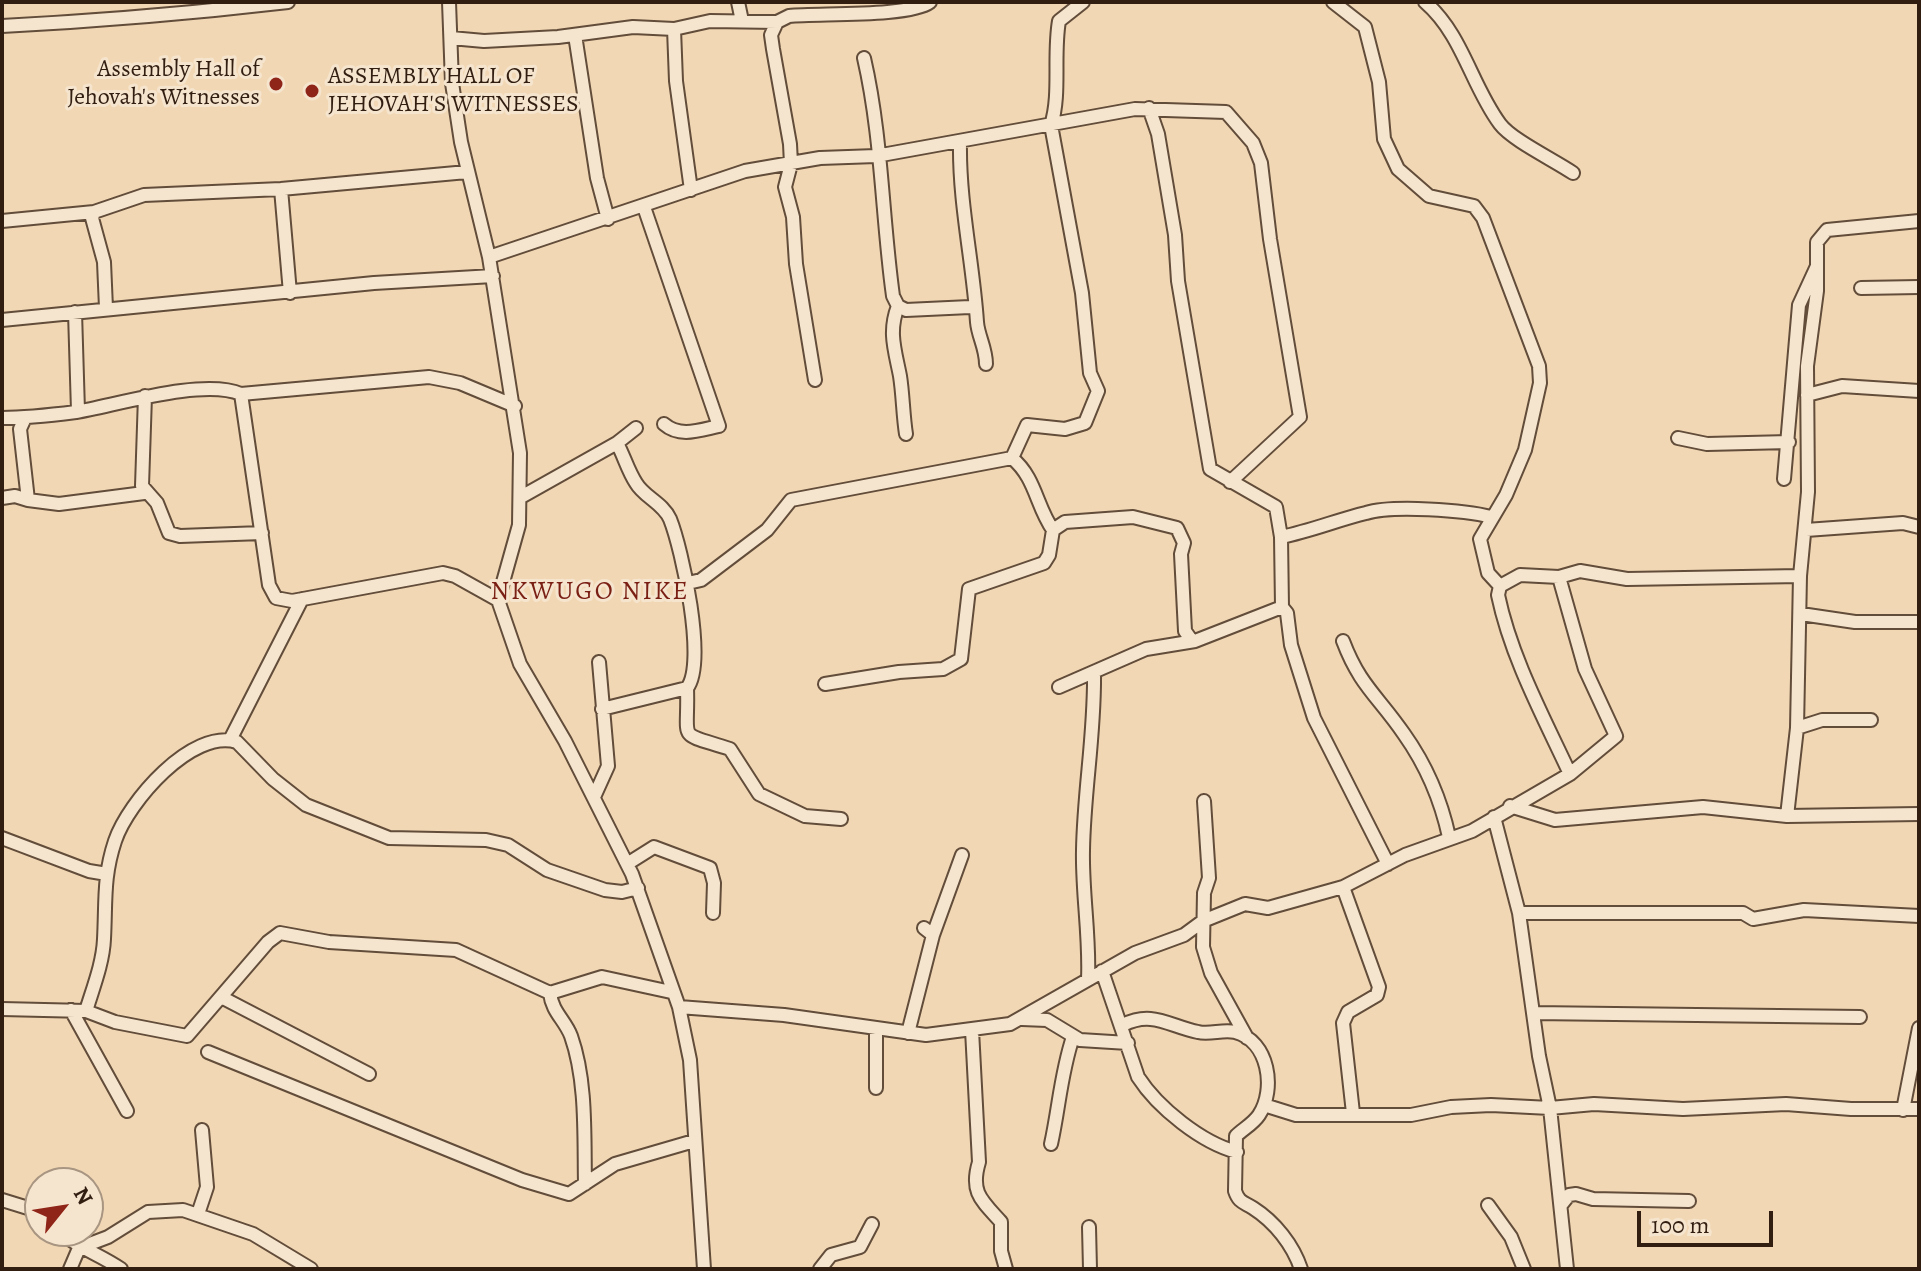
<!DOCTYPE html>
<html>
<head>
<meta charset="utf-8">
<style>
	body { margin:0 }
	#map { position:relative; width:1921px; height:1271px; overflow:hidden; background:#f1d7b4; font-family:Alegreya,serif }
	canvas { display:block }
	.frame { position:absolute; inset:0; border:4px solid #321e11; pointer-events:none }
	.north { position:absolute; left:24px; top:1167px; width:80px; height:80px; box-sizing:border-box; background:#f6e5ce; border:2px solid #a89582; border-radius:50%; rotate:60deg; font-size:22px; font-weight:700; line-height:32px; text-align:center; color:#321e11 }
	.north::after { content:''; display:block; margin:auto; width:28px; height:36px; background:#8f2418; clip-path:polygon(50% 0,100% 100%,50% 72%,0 100%) }
	.scale { position:absolute; left:1637px; top:1211px; width:136px; height:36px; box-sizing:border-box; border:4px solid #321e11; border-top:0; padding-left:10px; font-size:24px; line-height:28px; white-space:nowrap; color:#321e11; -webkit-text-stroke:6px #f6e5ce; paint-order:stroke }
</style>
</head>
<body>
<div id="map">
<canvas width="1921" height="1271"></canvas>
<div class="frame"></div>
<div class="north">N</div>
<div class="scale">100 m</div>
</div>
<script>
const c = document.querySelector('canvas').getContext('2d');
c.lineJoin = 'round';
function stroke(path, color, width, dash) {
  c.strokeStyle = color;
  c.lineWidth = width;
  c.lineCap = dash ? 'butt' : 'round';
  c.setLineDash(dash || []);
  c.stroke(path);
}
function label(font, color, halo, rows, align = 'center') {
  c.font = font + ' Alegreya,serif';
  c.lineWidth = 6;
  c.setLineDash([]);
  c.textBaseline = 'middle';
  c.strokeStyle = halo;
  c.fillStyle = color;
  for (const [text, x, y, turn = 0] of rows) {
    c.save();
    c.translate(x, y);
    c.rotate((+turn || 0) * Math.PI / 180);
    c.textAlign = isNaN(turn) ? turn : align;
    if (halo) c.strokeText(text, 0, 0);
    c.fillText(text, 0, 0);
    c.restore();
  }
}
const minor = new Path2D(`
	M449,2L452,83L461,142L489,257L520,453L519,525L498,600L520,664L565,741L632,874L679,1007L690,1060L704,1269
	M738,2L742,21
	M1333,2L1365,27L1379,82L1384,139L1398,169L1429,196L1474,206L1483,218L1539,366L1540,383L1525,450L1506,495L1480,539L1488,573L1500,586
	M1425,2C1463,35 1471,85 1500,124C1512,140 1554,160 1573,173
	M777,22L771,35L773,49L790,144L791,164L785,187L793,217L796,264L815,380
	M2,26C96,21 194,13 288,2
	M674,29L676,81L691,190
	M575,35L597,178L608,219
	M451,38L484,41L558,37L633,27L674,29L710,21L777,22L789,16C820,13 910,17 930,2
	M864,58C882,136 882,217 893,296L898,306L906,310L970,307
	M1149,108L1158,134L1175,235L1178,281L1210,469L1276,507L1281,537L1282,607L1287,613L1291,645L1314,718L1388,864
	M960,143C959,203 973,262 977,322C978,336 986,348 986,364
	M281,189L290,293
	M644,207L719,426C700,430 680,438 664,424
	M94,212L92,218L104,262L106,308
	M2,221L94,212L144,195L281,189L467,172
	M489,257L745,171L820,158L876,156L1135,109L1226,112L1253,143L1261,163L1270,239L1300,417L1230,482
	M1861,288L1919,287
	M898,306C888,332 895,350 900,376C903,395 903,415 906,434
	M75,312L78,411
	M2,320L374,283L493,276
	M241,394L269,585L276,598L292,601L443,573L455,576L498,600
	M1807,395L1842,386L1919,391
	M145,396L142,486L157,503L169,533L180,536L262,533
	M2,418C27,418 52,415 76,412C117,405 203,378 241,394L429,377L460,383L515,406
	M25,418L20,429L28,500L59,504L144,493
	M1678,438L1707,444L1789,442
	M1012,458C1036,478 1036,506 1053,530
	M1784,479L1799,305L1817,266
	M521,497L617,443L636,428
	M2,498L15,496L28,500
	M1806,530L1903,523L1919,527
	M1281,537C1311,531 1337,520 1366,513C1392,505 1465,510 1491,517
	M688,583L701,580L767,530L791,500L1012,458L1027,425L1065,429L1085,423L1098,391L1090,373L1082,293L1051,125C1061,95 1053,55 1059,21L1083,2
	M1801,614L1855,622H1919
	M1343,641C1360,686 1378,696 1404,734C1426,765 1441,800 1449,837
	M825,684L899,672L943,669L961,659L969,589L1044,563L1049,555L1053,530L1065,522L1133,517L1177,528L1184,543L1181,554L1185,631L1192,641
	M1059,687L1146,649L1195,641L1282,607
	M687,688C689,744 675,731 730,749L759,794L805,816L841,819
	M602,709L687,688C707,663 682,549 670,519C663,503 644,497 636,483C628,471 624,456 617,443
	M1797,728L1822,720H1871
	M230,740L302,599
	M1570,774C1543,716 1511,657 1498,595L1500,586L1520,575L1559,577L1580,571L1627,579L1800,576
	M594,797L608,766L599,662
	M1204,801L1209,878L1204,893L1203,947L1211,973L1247,1038
	M1510,806L1555,820L1703,807L1787,816L1919,814
	M1787,816L1797,728L1800,576L1808,492L1807,366L1817,291V242L1827,230L1919,221
	M1494,817L1519,913L1539,1056L1550,1108L1567,1269
	M2,838L89,871L107,874
	M627,864L654,847L710,868L714,883L713,913
	M1343,887L1379,987L1377,995L1348,1012L1343,1023L1353,1113
	M1519,913H1743L1753,919L1804,910L1919,916
	M933,935L962,855
	M1102,971L1138,1077C1158,1108 1202,1143 1237,1152
	M1088,979C1090,936 1082,893 1083,850C1084,790 1095,733 1094,673
	M550,993C552,1012 565,1020 571,1036C587,1081 584,1137 585,1184
	M223,998L369,1074
	M679,1007L784,1015L926,1035L1010,1024L1135,953L1184,935L1203,921L1245,904L1268,908L1343,887L1405,855L1472,831L1570,774L1616,736L1585,669L1559,577
	M2,1009L86,1011L115,1022L187,1036L268,942L280,933L329,942L456,950L550,993L602,977L671,992
	M71,1010L127,1111
	M86,1011C93,988 103,963 104,939C106,902 103,877 115,841C128,802 192,728 237,742L273,779L306,805L389,838L486,840L508,845L547,870L605,890L622,892L638,888
	M1533,1013L1860,1017
	M1022,1019L1047,1020L1080,1040L1128,1043
	M1123,1025C1152,1010 1169,1026 1198,1032C1210,1035 1223,1029 1235,1032C1269,1041 1276,1089 1259,1115C1253,1124 1243,1129 1236,1136L1235,1191C1239,1203 1244,1202 1253,1208C1275,1222 1293,1245 1301,1269
	M972,1030L979,1162C970,1192 981,1200 1001,1222V1251L1006,1269
	M908,1033L933,935L924,928
	M208,1052L522,1180L569,1194L615,1164L694,1141
	M876,1088V1028
	M1264,1105L1296,1115H1411L1451,1107L1491,1105L1550,1108L1594,1104L1683,1109L1786,1104L1851,1109H1919
	M1903,1110L1919,1028
	M1051,1144C1059,1108 1061,1072 1073,1037
	M2,1200L28,1208L40,1217
	M1488,1205L1511,1237L1524,1269
	M1561,1205L1569,1195L1576,1194L1593,1199L1689,1201
	M198,1214L207,1187L202,1130
	M1089,1227L1090,1269
	M59,1231C78,1248 101,1255 121,1269
	M70,1269L79,1248L108,1237L148,1212L183,1210L253,1234L311,1269
	M820,1269L831,1255L860,1247L872,1224`);
stroke(minor, '#624c3a', 16);
stroke(minor, '#f6e5ce', 12);
for (const [x, y, r, color] of [
	[276,84,8,"#8f2418"],
	[312,91,8,"#8f2418"]
]) {
  const dot = new Path2D();
  dot.arc(x, y, r, 0, 2 * Math.PI);
  c.fillStyle = color;
  c.fill(dot);
  stroke(dot, '#f6e5ce', 3);
}
label('24px', '#321e11', '#f6e5ce', [
	["Assembly Hall of",260,70],
	["Jehovah's Witnesses",260,98],
	["ASSEMBLY HALL OF",328,77,"left"],
	["JEHOVAH'S WITNESSES",328,105,"left"]
], 'right');
c.letterSpacing = '2px';
label('26px', '#7a1f14', '#f6e5ce', [
	["NKWUGO NIKE",590,593]
]);
c.letterSpacing = '0px';
</script>
</body>
</html>
